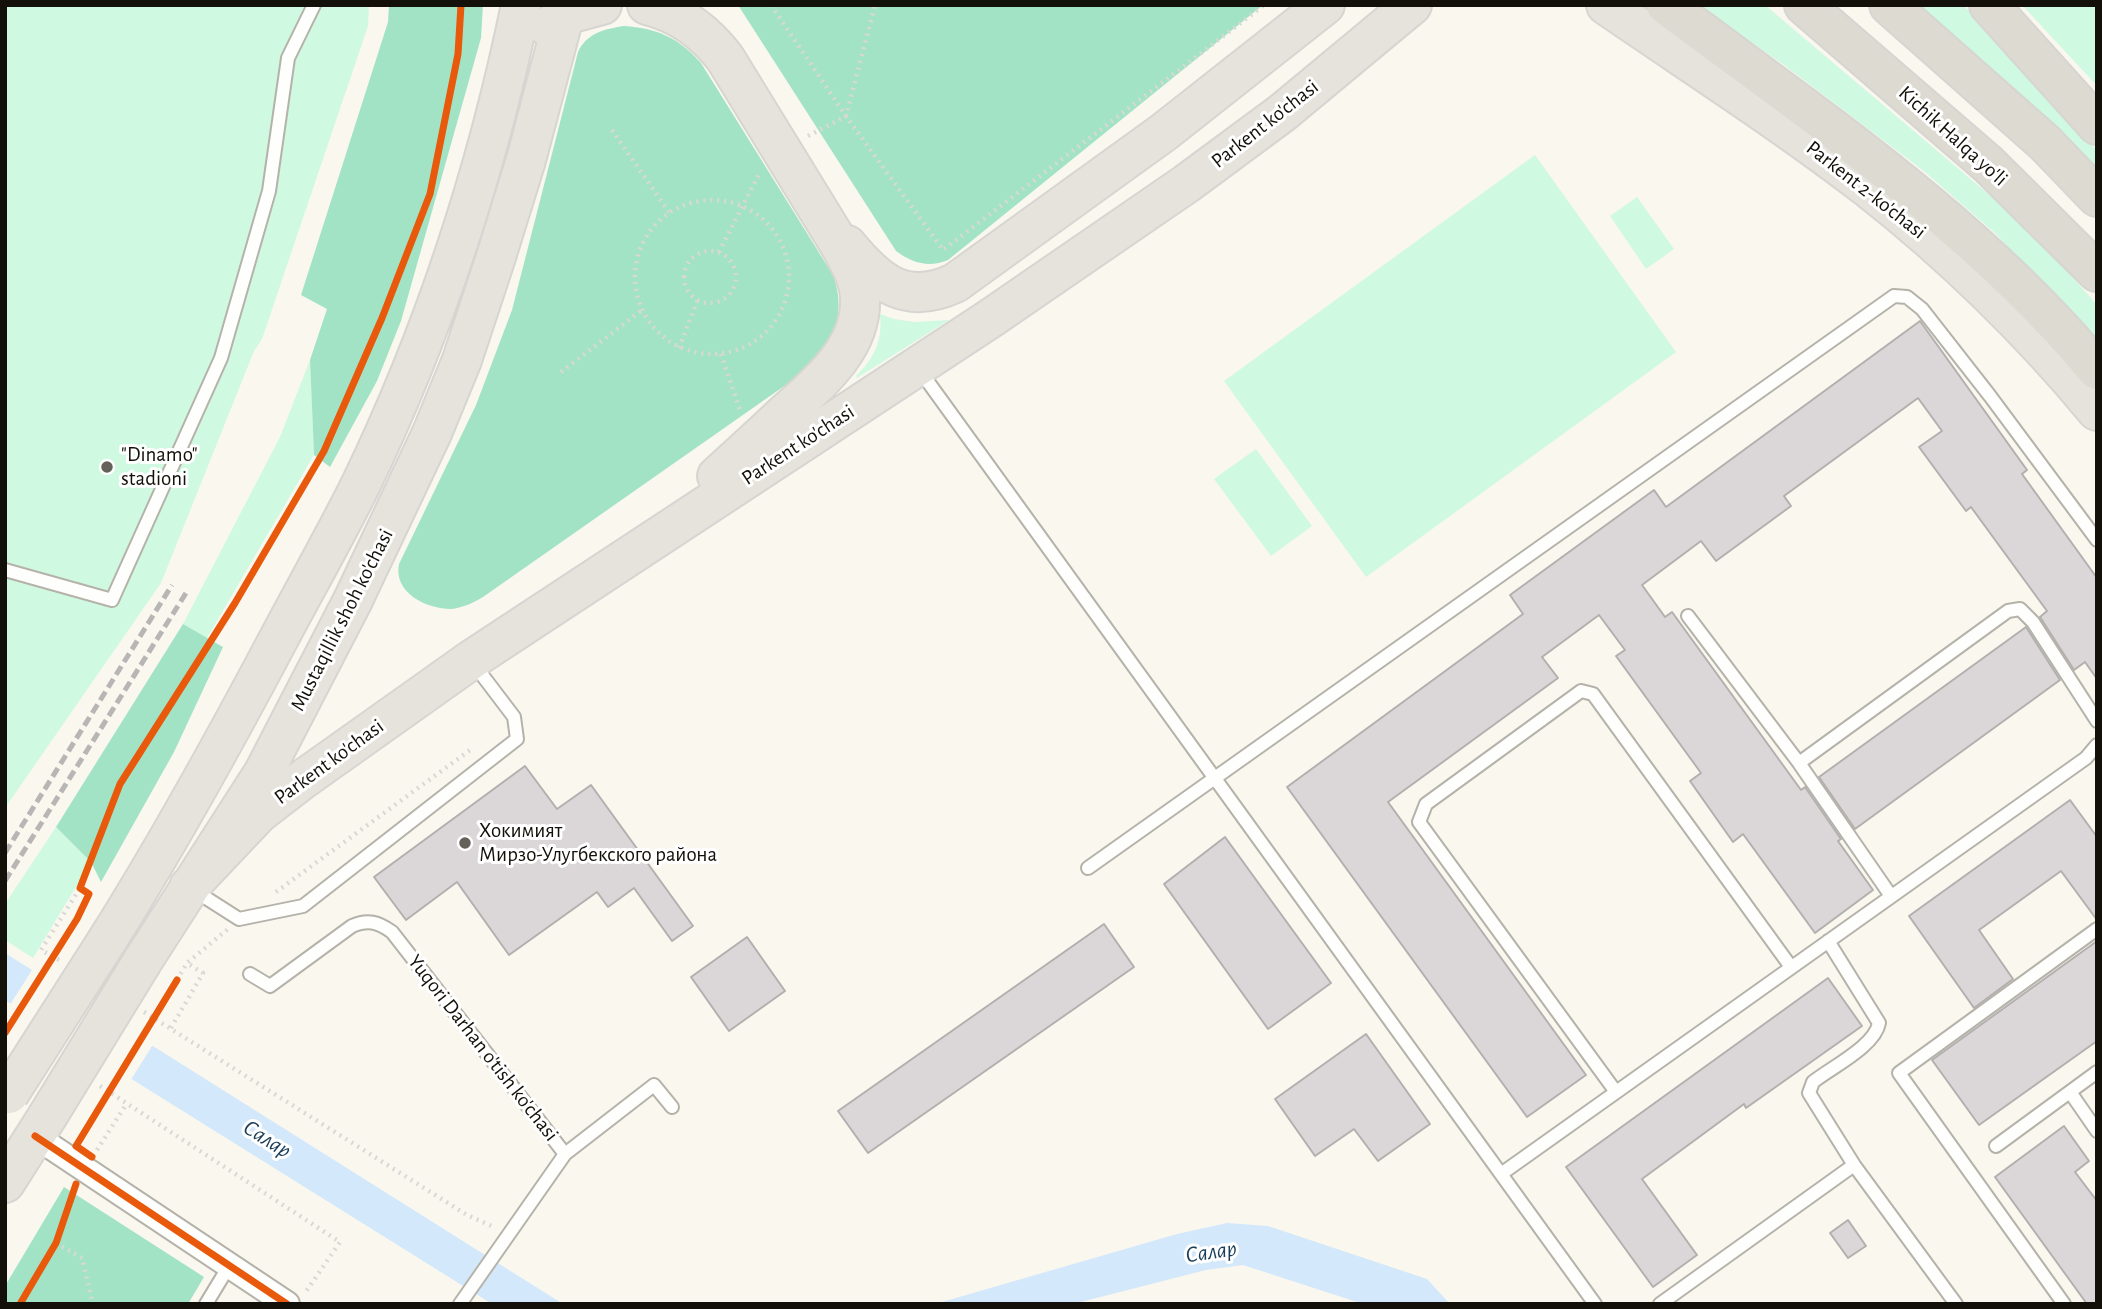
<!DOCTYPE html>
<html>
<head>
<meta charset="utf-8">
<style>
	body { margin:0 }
	#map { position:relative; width:2102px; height:1309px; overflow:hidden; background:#faf7ef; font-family:"Alegreya Sans",sans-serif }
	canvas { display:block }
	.frame { position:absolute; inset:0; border:7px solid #121008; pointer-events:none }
</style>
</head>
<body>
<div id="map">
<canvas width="2102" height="1309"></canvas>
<div class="frame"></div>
</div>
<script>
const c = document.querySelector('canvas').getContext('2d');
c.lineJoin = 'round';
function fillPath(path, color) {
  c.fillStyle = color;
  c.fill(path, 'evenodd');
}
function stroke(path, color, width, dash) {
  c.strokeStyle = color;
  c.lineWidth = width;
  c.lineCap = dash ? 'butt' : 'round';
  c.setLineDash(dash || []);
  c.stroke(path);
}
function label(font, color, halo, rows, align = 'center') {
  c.font = font + ' "Alegreya Sans",sans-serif';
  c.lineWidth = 6;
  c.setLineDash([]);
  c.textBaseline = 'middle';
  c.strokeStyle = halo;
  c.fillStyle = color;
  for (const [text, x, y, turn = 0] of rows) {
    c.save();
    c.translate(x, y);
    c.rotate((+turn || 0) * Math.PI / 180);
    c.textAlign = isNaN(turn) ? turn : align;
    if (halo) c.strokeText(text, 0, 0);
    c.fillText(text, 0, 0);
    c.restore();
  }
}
fillPath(new Path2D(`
	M5,5H369L368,26L262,339L254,351L161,583L5,808Z
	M1697,5H1765L2032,231L2097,305V345L1996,234L1925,172L1784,65Z
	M1920,5H1963L2006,48L2097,151V171Z
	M2022,5H2097V86L2087,75Z
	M1535,155L1676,352L1366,577L1224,381Z
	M1637,197L1674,249L1646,269L1610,216Z
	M880,314L894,319L915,322L949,320L857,378L856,376C874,359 883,340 880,314Z
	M310,360L314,455L207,638L183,624L280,437Z
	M1256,449L1312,526L1271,556L1214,479Z
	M56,827L91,862L33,958L5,940V904Z`), '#cff9e1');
fillPath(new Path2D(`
	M389,5H483L481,38L401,321L377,381L330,467L314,455L310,360L327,309L301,295L388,22Z
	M738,5H1263L948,260C929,268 912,263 896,251Z
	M624,26C657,28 679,38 701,63L833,275C849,321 829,342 800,375L483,597C473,603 462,608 451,609C427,609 393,593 399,564L476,405L512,310L578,52C587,33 604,29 624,26Z
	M183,624L223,647L174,752L101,882L91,862L56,827Z
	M64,1187L204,1277L188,1304H5V1286Z`), '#a3e3c5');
fillPath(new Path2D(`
	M5,953L563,1304H492L5,1000Z
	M1227,1223L1268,1226L1427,1279L1450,1304H1363L1243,1265L1206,1270L1073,1304H935L1177,1234Z`), '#d3e8fa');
fillPath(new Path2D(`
	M34,967L154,1043L129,1083L9,1006Z`), '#faf7ef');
const building = new Path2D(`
	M1920,321L2027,470L2022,474L2097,578V679L2085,662L2074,670L2040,617L2047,611L1971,507L1966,511L1919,447L1942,431L1918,398L1784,496L1791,506L1716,561L1701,541L1642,585L1665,617L1672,612L1801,790L1805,787L1841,839L1838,841L1873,890L1815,933L1743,834L1733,842L1690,781L1701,773L1616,656L1625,650L1599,615L1542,657L1558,678L1388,802L1586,1075L1527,1117L1287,787L1523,614L1510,595L1654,490L1666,507Z
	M2026,627L2060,680L1855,829L1819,777Z
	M525,766L557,809L591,785L693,926L672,941L634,888L608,907L597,892L509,955L457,882L406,920L374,877Z
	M2070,800L2097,837V920L2061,871L1979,930L2013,979L1974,1008L1909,916Z
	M1225,837L1331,983L1268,1029L1164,884Z
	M1104,924L1134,967L868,1153L838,1111Z
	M747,937L785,991L729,1031L691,977Z
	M2097,941V1041L1979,1125L1932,1060Z
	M1828,978L1862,1026L1746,1108L1744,1104L1642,1179L1697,1255L1653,1287L1566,1167Z
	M1366,1034L1430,1124L1378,1161L1354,1129L1315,1156L1275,1099Z
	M2064,1126L2089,1161L2075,1172L2097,1201V1304H2087L1995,1177Z
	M1848,1220L1866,1246L1848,1258L1830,1233Z`);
fillPath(building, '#dbd7d8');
stroke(building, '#b2b0af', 2);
const service = new Path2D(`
	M918,368L1595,1304
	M5,570L112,600L221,358L269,191L288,58L314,5
	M1688,616L1799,763
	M1088,868L1894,296L1907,297L1922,309L1990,396L2097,540
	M192,889L239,919L303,906L517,739L514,717L473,663
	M1891,896L1799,763L2008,611L2020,609L2033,622L2097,721
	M250,974L270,986L352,926C368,919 378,922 392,932L565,1154L460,1304
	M1616,1092L1419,822L1426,804L1581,691L1593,694L1791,967
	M2070,1092L2097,1131
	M1996,1146L2097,1072
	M565,1154L654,1085L672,1107
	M1854,1165L1956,1304
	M1501,1174L2086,758L2097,745
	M206,1304L229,1266
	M1660,1304L1854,1165L1809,1093L1813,1082C1832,1067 1875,1046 1879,1023L1828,941
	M2064,1304L1899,1073L2097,929`);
const minor = new Path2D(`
	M35,1136L287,1304`);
const primary = new Path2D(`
	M647,5C680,13 705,32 725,58L841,247C849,262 859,279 860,297C863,350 815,386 780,418C759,438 738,457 717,476
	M1606,5C1693,65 1784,123 1868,188C1952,254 2029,329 2097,411
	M548,27L565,15L602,5
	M847,245C878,283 906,306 955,283L1164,132L1325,5
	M189,887L258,814L302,780L471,660L991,318L1186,184L1282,113L1412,5
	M108,939C169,842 224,742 278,640C305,589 334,538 360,486C434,333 487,171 521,5
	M142,962L264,772L353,600L432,433L462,360L495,260L526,160L567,5
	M5,1183L47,1117`);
const trunk = new Path2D(`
	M1666,5C1817,118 1975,224 2097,370
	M1804,5L1988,164L2097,272
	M1889,5L2045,143L2097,197
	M1989,5L2097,125`);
stroke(service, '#b5b2aa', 16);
stroke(minor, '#b5b2aa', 28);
stroke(primary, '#d7d5d2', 42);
stroke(trunk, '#d7d5d2', 42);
stroke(new Path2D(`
	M771,5L846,116L875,5
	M612,130L669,212
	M808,136L846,116L943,250L1264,5
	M635 277a77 77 0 1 1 154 0a77 77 0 1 1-154 0Z
	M684 277a26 26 0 1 1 52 0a26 26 0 1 1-52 0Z
	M719,252L760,172
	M679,348L698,299
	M721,354L741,413
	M561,372L642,310
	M276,892L470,750
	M59,960L41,950L80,888
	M177,980L187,963L228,929
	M144,1012L467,1215L494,1227
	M171,1028L203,973L187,963
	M100,1086L340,1242L305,1293
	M97,1150L127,1103
	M56,1243L82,1258L93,1304`), '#d8d8d5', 4.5, [2, 5]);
stroke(service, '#fefefd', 12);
stroke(minor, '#fefefd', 24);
stroke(primary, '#e5e3dc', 38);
stroke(trunk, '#dcdad1', 38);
stroke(new Path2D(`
	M5,853L172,585
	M5,881L186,593`), '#b7b6b4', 5, [10, 5]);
const primaryBridge = new Path2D(`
	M9,1094L108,939
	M47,1117L142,962`);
stroke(primaryBridge, '#d7d5d2', 42, []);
stroke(primaryBridge, '#e5e3dc', 38);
stroke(new Path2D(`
	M5,1033L77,919L89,894L80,888L120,784L235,603L324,451L382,318L430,194L458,54L461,5
	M35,1136L287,1304
	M92,1157L76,1146L177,980
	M20,1304L56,1243L76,1184`), '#e8590c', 7);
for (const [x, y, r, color] of [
	[107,467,7,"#636159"],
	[465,843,7,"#636159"]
]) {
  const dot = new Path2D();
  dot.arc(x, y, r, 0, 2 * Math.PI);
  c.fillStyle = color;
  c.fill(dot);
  stroke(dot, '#fff', 2.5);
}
label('21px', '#121008', '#fff', [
	["Parkent ko'chasi",1265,124,-38],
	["Kichik Halqa yo'li",1953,136,42],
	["Parkent 2-ko'chasi",1866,190,38],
	["Parkent ko'chasi",798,445,-33],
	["Mustaqillik shoh ko'chasi",342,620,-63],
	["Parkent ko'chasi",329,762,-36],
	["Yuqori Darhan o'tish ko'chasi",483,1048,52]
]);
label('21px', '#121008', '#fff', [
	["\"Dinamo\"",121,455],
	["stadioni",121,479],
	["Хокимият",479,831],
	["Мирзо-Улугбекского района",479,855]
], 'left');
label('italic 23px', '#193c58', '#fff', [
	["Салар",267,1139,32],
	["Салар",1211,1252,-8]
]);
</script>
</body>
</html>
